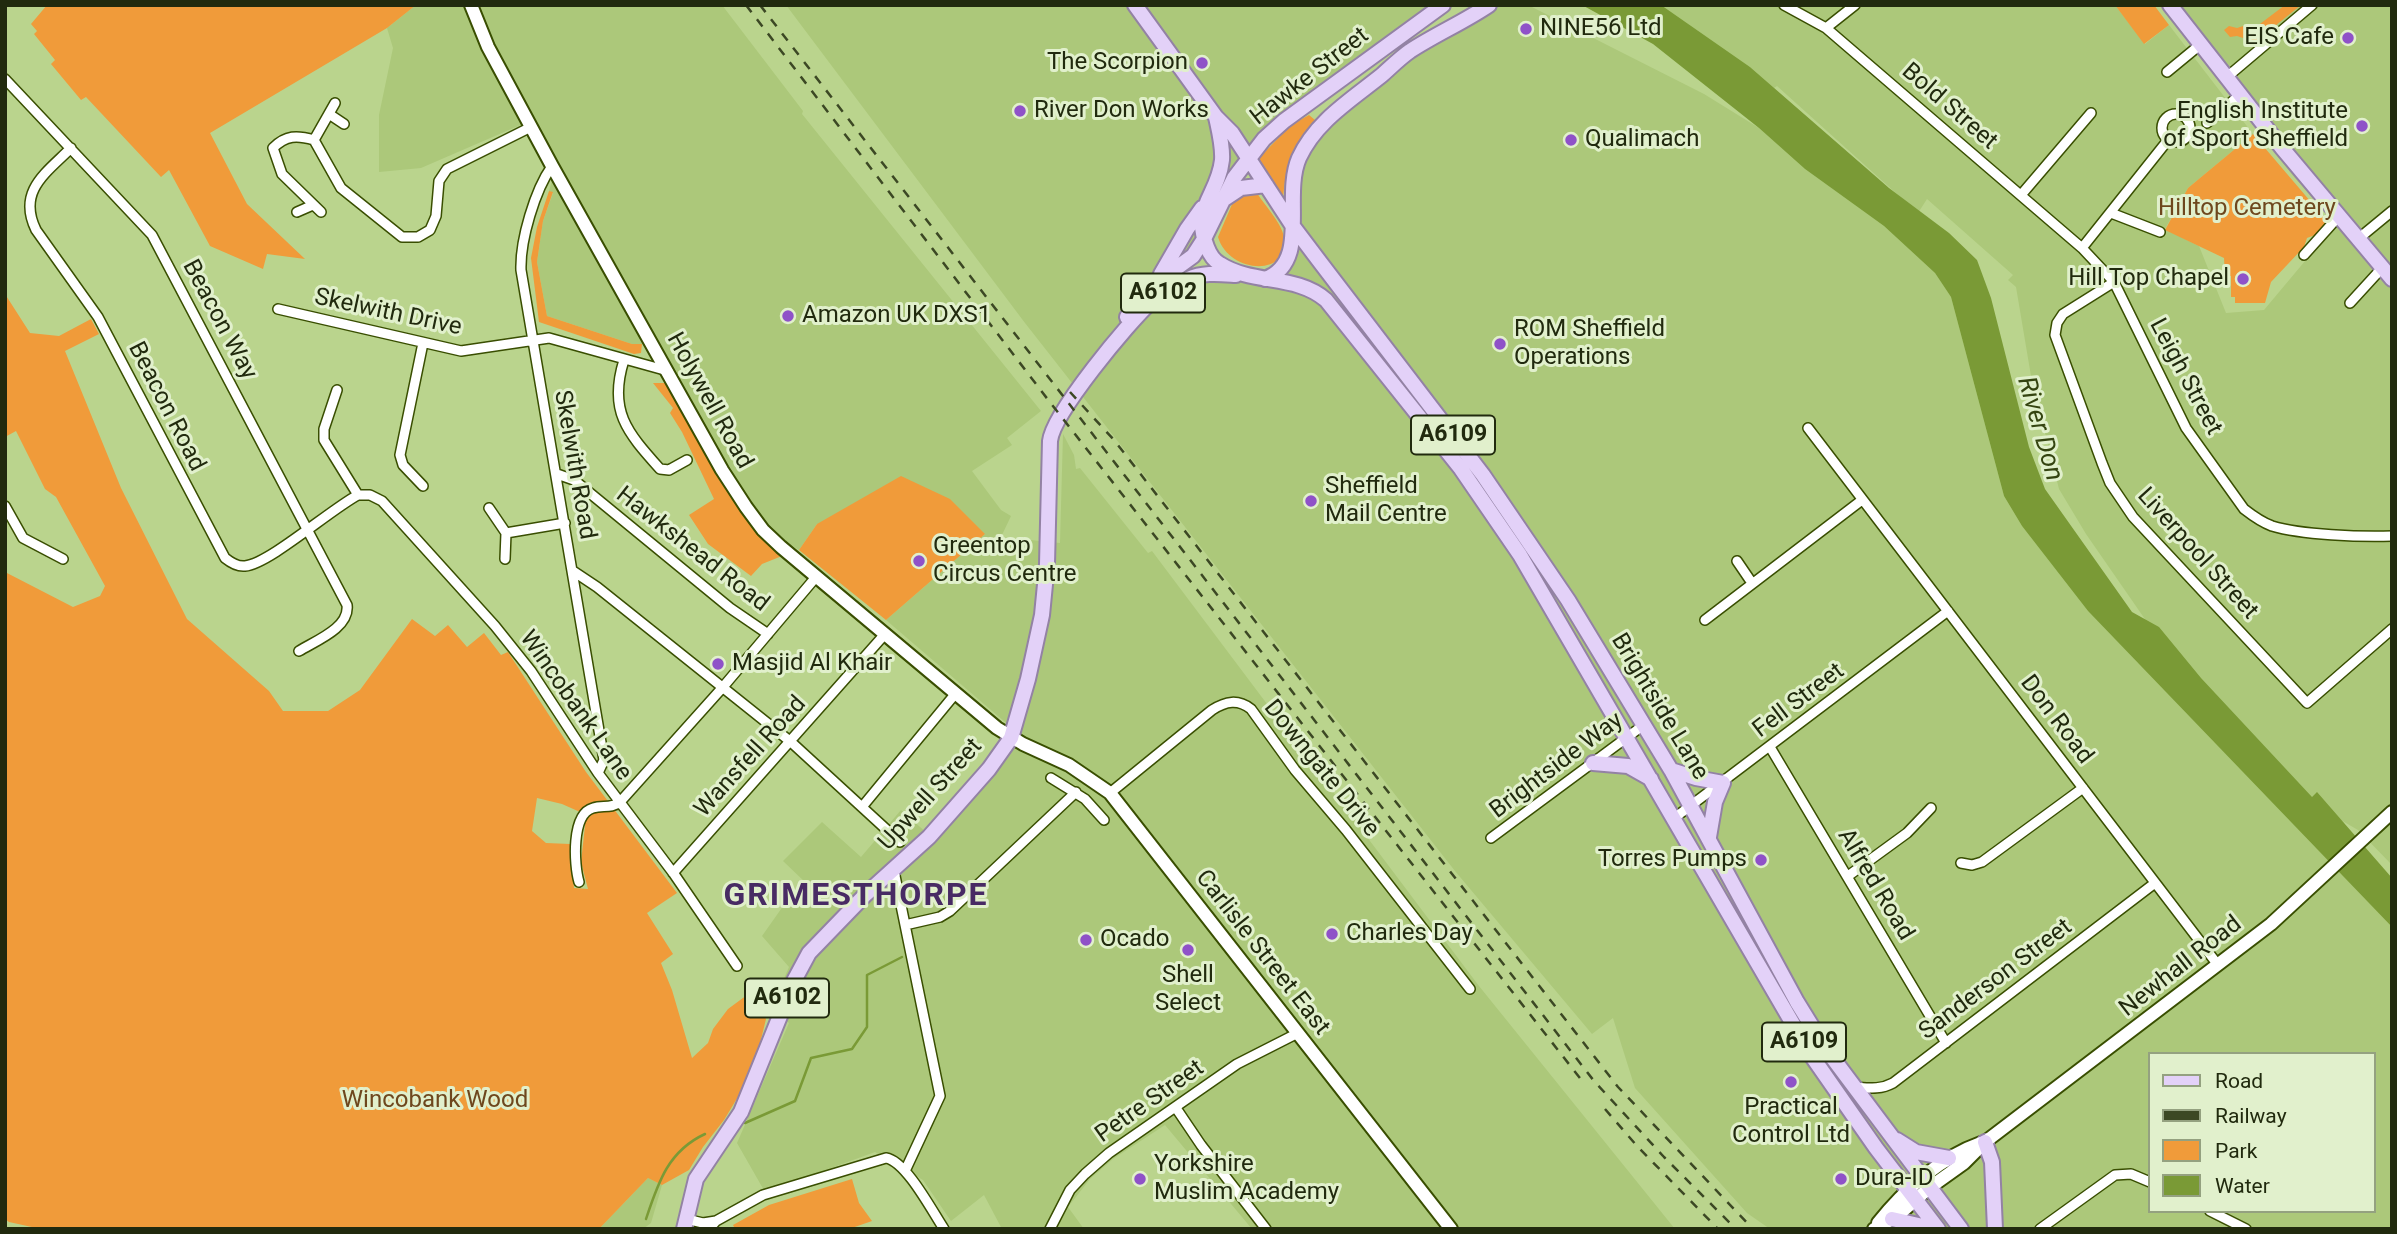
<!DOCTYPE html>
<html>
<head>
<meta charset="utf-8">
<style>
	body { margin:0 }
	#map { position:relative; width:2397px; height:1234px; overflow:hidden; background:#bad48d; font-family:Roboto,sans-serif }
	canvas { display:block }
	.frame { position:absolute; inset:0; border:7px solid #212a0e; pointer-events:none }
	.legend { position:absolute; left:2148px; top:1052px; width:228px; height:161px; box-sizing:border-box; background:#e1f0cc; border:2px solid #94a180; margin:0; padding:9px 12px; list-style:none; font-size:21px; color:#212a0e }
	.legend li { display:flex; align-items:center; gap:14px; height:35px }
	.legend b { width:35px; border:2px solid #94a180 }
</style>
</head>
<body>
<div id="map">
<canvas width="2397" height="1234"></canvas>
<div class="frame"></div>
<ul class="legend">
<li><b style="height:9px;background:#e3d1f8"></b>Road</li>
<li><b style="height:9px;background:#3c4824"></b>Railway</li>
<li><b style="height:19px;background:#f09b3a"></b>Park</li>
<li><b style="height:19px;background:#7a9a36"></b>Water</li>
</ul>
</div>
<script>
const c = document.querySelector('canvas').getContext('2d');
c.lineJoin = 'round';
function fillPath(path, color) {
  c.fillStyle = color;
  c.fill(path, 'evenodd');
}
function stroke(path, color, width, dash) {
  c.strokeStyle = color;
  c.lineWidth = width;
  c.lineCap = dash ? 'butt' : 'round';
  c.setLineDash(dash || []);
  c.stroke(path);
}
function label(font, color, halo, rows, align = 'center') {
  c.font = font + ' Roboto,sans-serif';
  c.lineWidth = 6;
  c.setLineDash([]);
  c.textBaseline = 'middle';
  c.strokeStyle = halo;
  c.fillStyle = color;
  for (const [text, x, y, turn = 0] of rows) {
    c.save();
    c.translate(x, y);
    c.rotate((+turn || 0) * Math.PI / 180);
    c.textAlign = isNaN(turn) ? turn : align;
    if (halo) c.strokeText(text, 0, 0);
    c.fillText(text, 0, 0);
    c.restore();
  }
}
fillPath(new Path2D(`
	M416,5H722L803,111L802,114L1041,411L1007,438L1012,445L972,471L1001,510L1011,516L1001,537L1060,543L1063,434L1074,455L1076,469L1080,468L1148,553L1152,551L1479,986L1675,1229H1252L1165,1125L1113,1159L1090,1179L1068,1207L1084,1229H1002L984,1195L951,1221L923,1180L875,1152L765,1192L737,1143L789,1023L771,1009L789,967L762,936L786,902L806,883L783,861L822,822L861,857L901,810L929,835L1007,754L1012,728L886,620L985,534L817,524L799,550L769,530L725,469L659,344H632L547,316L537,262L543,221L553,193L549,191L553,177L525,123L421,168L379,172V115L393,48L387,28Z
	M786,5H1443L1264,139L1204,239L1143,311L1189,278L1281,269L1299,159L1351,99L1489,5H1528L1704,94L1759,128L1805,169L1884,226L1935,273L1951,297L2004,496L2022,526L2088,611L2392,927V1229H1770L1747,1213L1635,1088L1613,1018L1592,1034L1455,871L1025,323ZM2150,1054H2374V1211H2150Z
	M1661,5H2115L2145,44L2169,25L2253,134L2188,188L2165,229L2199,246L2226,313L2264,310L2336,224L2294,177L2160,5H2392V865L2358,830L2301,797L2167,651L2086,534L2059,489L2031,376L2016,287L2008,280L2013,275L1927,199L1918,213L1777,86L1774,88L1750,67Z
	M648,1178L662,1185L651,1223L643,1229H599Z`), '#acc87a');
fillPath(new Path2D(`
	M47,5H416L387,28L210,133L247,204L305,259L267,254L263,269L210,246L169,170L161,177L86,97L81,100L51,64L55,60L34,34L37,31L31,24Z
	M2115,5H2154L2169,25L2144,44Z
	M2285,5H2301L2255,42L2237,36L2230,37L2224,30L2229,26L2237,28L2243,26L2248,33Z
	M1309,115L1315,120C1294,143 1285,169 1283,200L1257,160L1291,125Z
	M2253,134L2328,222L2315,235L2307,238L2304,247L2271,282L2265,303H2235V297H2231V276H2225L2224,258L2165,230L2188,188Z
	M1252,190L1257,193C1265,206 1280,221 1284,236C1293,277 1229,275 1218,237L1236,195Z
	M549,191L553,192L543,221L537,262L547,316L632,344H642L641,353L634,354L539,322L531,258L537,227Z
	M5,294L30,333L59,336L91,319L99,334L65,351L121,488L187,619L269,691L283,711H328L360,690L412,619L435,636L448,625L467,647L484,633L501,655L508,652L586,772L677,893L647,913L673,954L661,963L672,990L692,1058L708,1043L713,1029L728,1009L747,995L766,1019L753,1072L724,1120L703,1147L689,1170L662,1185L648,1178L599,1229H41L9,1222L5,1219V572L73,607L100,596L105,586L56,497L45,489L16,431L5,437ZM537,798L562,804L580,812L585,826L581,862L588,889L574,888L570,844L546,843L532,831Z
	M653,383H667L742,514L782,556L762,564L751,576L708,544L689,515L714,499L682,432L670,413L673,408Z
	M901,476L950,499L985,534L886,620L799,550L817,524Z
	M852,1179L859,1203L872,1221L849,1229H735L733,1225L769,1205Z`), '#f09b3a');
fillPath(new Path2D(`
	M1582,5H1661L1750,67L1889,188L1949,233L1977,260L1991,298L2029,447L2045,489L2132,612L2159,627L2201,678L2312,797L2317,792L2392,878V927L2088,611L2022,526L2004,496L1951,297L1935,273L1884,226L1805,169L1759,128L1653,44Z`), '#7a9a36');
stroke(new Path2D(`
	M745,1123L795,1101L811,1058L852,1049L867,1027V975L902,957
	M646,1219C658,1183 668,1151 705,1134`), '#7a9a36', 2.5);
const street = new Path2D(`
	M1784,5L1826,28L2082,248L2114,282L2186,428L2244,509C2253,516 2261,522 2272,526C2302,535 2360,537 2392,536
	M1826,28L1855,5
	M2167,72L2201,44
	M2227,77L2312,5
	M5,79L152,235L347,605C350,628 315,641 299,651
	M329,114L344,124
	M2162 128a14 14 0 1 1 28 0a14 14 0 1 1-28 0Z
	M2207,123L2241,94
	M314,140L335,103
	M71,148C46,173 17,191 36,230L98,317L225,558C230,562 237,567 245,566C269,564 331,509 358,495H370L382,501L495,626L531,671L598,773L674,874L737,966
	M552,166C535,190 520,240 521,270L604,760L598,773
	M2021,195L2091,113
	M297,212L313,205
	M321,212L282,174L273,148C286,135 297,135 314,140L341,188L402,237H418L430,230L436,216L439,181L447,169L531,127
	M2111,213L2160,232
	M2358,239L2392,211
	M2082,248L2168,140
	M2304,255L2339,216
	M2114,282L2063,314L2057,323L2055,335L2102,463L2110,483L2133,517L2307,703L2392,629
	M2350,303L2382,268
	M278,309L461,351L549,338L668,371
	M624,360C608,411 627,432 660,469L669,470L687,460
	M337,390L324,429V440L358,495
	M1808,428L2218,965
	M557,474L574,480L730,608L768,634
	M423,486L403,465L400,455L423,343
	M5,506L23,538L63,559
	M489,508L506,533L505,559
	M506,533L565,523
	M1737,561L1752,583
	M573,571L597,587L791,742L900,842
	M1705,620L1862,500
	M1770,747L1946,1043
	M1051,778L1085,799L1104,820
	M1110,793L1212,710C1226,701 1238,699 1251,709L1295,770L1346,830L1470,989
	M862,807L956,693
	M1673,819L1948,611
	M1491,838L1645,724
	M1961,863L1972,865L1982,862L2083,788
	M894,871L940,1096L905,1171
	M673,873L885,634
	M1848,876L1907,833L1931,808
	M579,882C574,865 571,814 593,808C603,805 611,809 620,802L723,687L816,577
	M905,925L940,917L950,911L1076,792
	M1854,1087C1869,1088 1880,1090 1893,1083L2155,883
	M1176,1108L1201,1145L1266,1229
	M2210,1211L2246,1229
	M686,1219L703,1223L716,1221
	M709,1229L716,1221L763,1195L886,1158C906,1161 932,1211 944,1229
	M1050,1229L1070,1190L1085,1174L1109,1153L1237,1064L1298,1033
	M2040,1229L2115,1175L2131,1174L2150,1182`);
const secondary = new Path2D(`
	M471,5L488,47L552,166L722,470L746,507L763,530L781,547L997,728L1023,744L1069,765L1110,793L1451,1229
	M1878,1223C1904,1190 1941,1157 1981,1143
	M1874,1229L1896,1217L1929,1188L1964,1163L1985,1142L2271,924L2392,812`);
const primary = new Path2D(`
	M1135,5L1216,117L1232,133L1292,225L1320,262L1483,475L1568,600L1671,770L1797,1002L1826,1049L1961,1229
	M2170,5L2282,148L2392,279
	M1216,117C1219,131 1223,146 1222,160C1218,196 1191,207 1207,247C1210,255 1213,260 1220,264C1253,285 1296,274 1326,300L1461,469L1520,555L1811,1055L1876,1148L1938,1229
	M1223,200L1241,188L1266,185
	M1161,274L1187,229L1202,208
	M1265,279C1311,262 1282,197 1299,158C1316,121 1351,100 1382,75C1391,67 1400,58 1410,51C1436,34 1464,22 1489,5
	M1127,317L1149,288L1193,256L1204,239L1234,178L1264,139L1284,121L1443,5
	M1593,763L1628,766L1651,779
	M1671,770L1696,778L1723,783L1715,802L1709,837
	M1897,1140L1916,1152L1949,1158
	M1985,1142L1992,1162L1995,1229
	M1892,1219L1936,1229
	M684,1229L696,1179L741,1112L795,979L809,953L866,894L929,837L989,769L1011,738L1028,679L1042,615L1047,564L1050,441C1053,413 1129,322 1151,302C1162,293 1175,285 1188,279C1203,272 1220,274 1236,275`);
stroke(street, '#394e01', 12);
stroke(secondary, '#394e01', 16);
stroke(primary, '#9382a4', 18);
stroke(street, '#fff', 9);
stroke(secondary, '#fff', 12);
stroke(primary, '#e3d1f8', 14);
stroke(new Path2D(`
	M746,5L1049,401L1583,1082
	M760,5L1594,1081L1664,1157L1736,1229
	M1070,392L1114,440L1618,1087L1753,1229
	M1605,1109L1637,1146L1718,1229`), '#3c4824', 2.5, [9, 9]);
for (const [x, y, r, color] of [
	[1526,29,7,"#8f52c8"],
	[2348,38,7,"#8f52c8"],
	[1202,63,7,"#8f52c8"],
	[1020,111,7,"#8f52c8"],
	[2362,126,7,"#8f52c8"],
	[1571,140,7,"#8f52c8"],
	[2243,279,7,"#8f52c8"],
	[788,316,7,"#8f52c8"],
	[1500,344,7,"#8f52c8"],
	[1311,501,7,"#8f52c8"],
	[919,561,7,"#8f52c8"],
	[718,664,7,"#8f52c8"],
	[1761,860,7,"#8f52c8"],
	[1332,934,7,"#8f52c8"],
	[1086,940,7,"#8f52c8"],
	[1188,950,7,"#8f52c8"],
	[1791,1082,7,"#8f52c8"],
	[1140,1179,7,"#8f52c8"],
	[1841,1179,7,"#8f52c8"]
]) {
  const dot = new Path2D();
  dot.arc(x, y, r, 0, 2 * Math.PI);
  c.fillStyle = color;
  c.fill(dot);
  stroke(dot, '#e1f0cc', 2.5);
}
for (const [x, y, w] of [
	[1163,293,84],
	[1453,435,84],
	[787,998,84],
	[1804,1042,84]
]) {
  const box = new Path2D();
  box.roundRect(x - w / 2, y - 19.5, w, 39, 5);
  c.fillStyle = '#e1f0cc';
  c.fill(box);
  stroke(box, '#212a0e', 2);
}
label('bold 23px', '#212a0e', null, [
	["A6102",1163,293],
	["A6109",1453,435],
	["A6102",787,998],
	["A6109",1804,1042]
]);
label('24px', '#212a0e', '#e1f0cc', [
	["NINE56 Ltd",1540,29],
	["EIS Cafe",2334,38,"right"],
	["The Scorpion",1188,63,"right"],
	["River Don Works",1034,111],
	["English Institute",2348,112,"right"],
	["of Sport Sheffield",2348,140,"right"],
	["Qualimach",1585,140],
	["Hill Top Chapel",2229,279,"right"],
	["Amazon UK DXS1",802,316],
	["ROM Sheffield",1514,330],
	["Operations",1514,358],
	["Sheffield",1325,487],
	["Mail Centre",1325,515],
	["Greentop",933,547],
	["Circus Centre",933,575],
	["Masjid Al Khair",732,664],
	["Torres Pumps",1747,860,"right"],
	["Charles Day",1346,934],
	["Ocado",1100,940],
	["Shell",1188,976,"center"],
	["Select",1188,1004,"center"],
	["Practical",1791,1108,"center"],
	["Control Ltd",1791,1136,"center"],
	["Yorkshire",1154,1165],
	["Muslim Academy",1154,1193],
	["Dura-ID",1855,1179]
], 'left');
label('24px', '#212a0e', '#e1f0cc', [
	["Hawke Street",1310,77,-38],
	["Bold Street",1949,107,41],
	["Skelwith Drive",388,313,12],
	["Beacon Way",219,320,62],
	["Leigh Street",2185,377,62],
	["Holywell Road",709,401,61],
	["Beacon Road",166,407,63],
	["Skelwith Road",574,465,80],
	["Hawkshead Road",692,550,38],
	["Liverpool Street",2197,554,48],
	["Fell Street",1799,701,-37],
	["Wincobank Lane",575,706,55],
	["Brightside Lane",1659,707,59],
	["Don Road",2056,720,53],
	["Wansfell Road",751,757,-48],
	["Brightside Way",1557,766,-37],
	["Downgate Drive",1321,769,51],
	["Upwell Street",931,795,-48],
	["Alfred Road",1875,885,59],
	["Carlisle Street East",1262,953,52],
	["Newhall Road",2181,967,-38],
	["Sanderson Street",1996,980,-37],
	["Petre Street",1150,1102,-35]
]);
label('24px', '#6e471d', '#e1f0cc', [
	["Hilltop Cemetery",2247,209],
	["Wincobank Wood",435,1101]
]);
label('italic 26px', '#344410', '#e1f0cc', [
	["River Don",2039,429,74]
]);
c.letterSpacing = '2px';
label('bold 32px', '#482b64', '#e1f0cc', [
	["GRIMESTHORPE",856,897]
]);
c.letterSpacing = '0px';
</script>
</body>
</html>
